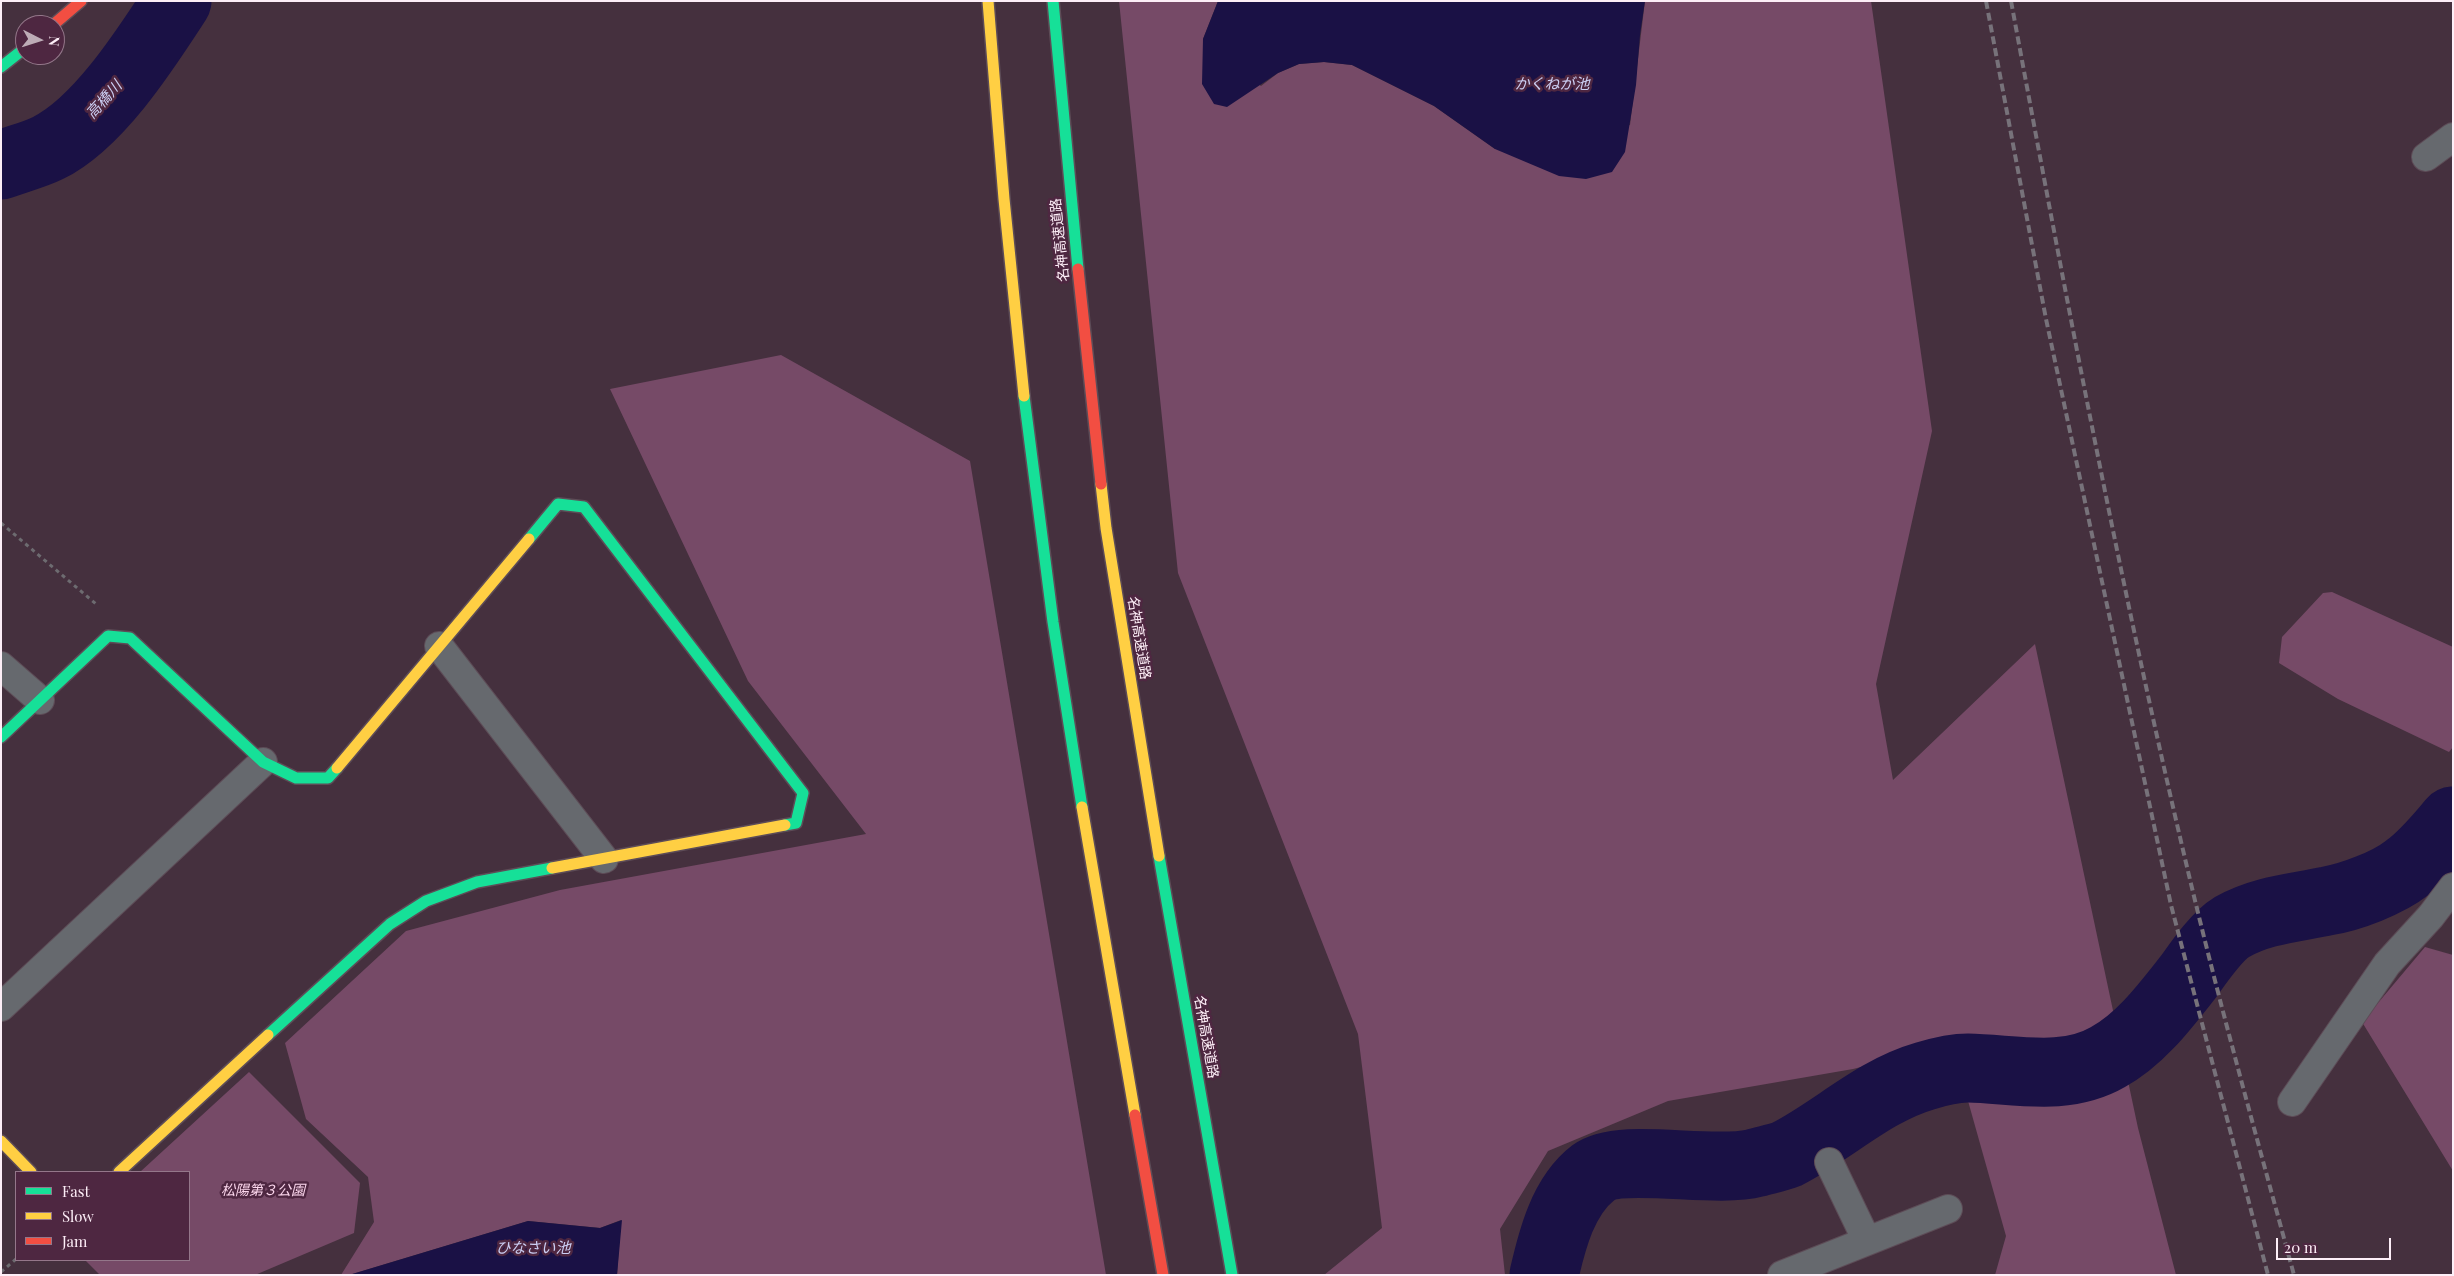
<!DOCTYPE html>
<html>
<head>
<meta charset="utf-8">
<style>
	body { margin:0 }
	#map { position:relative; width:2454px; height:1276px; overflow:hidden; background:#45303e; font-family:"Playfair Display",serif }
	canvas { display:block }
	.frame { position:absolute; inset:0; border:2px solid #fdeef7; pointer-events:none }
	.legend { position:absolute; left:15px; top:1171px; width:175px; height:90px; box-sizing:border-box; background:#4e2741; border:1px solid #94778a; margin:0; padding:6px 9px; list-style:none; font-size:15px; color:#fdeef7 }
	.legend li { display:flex; align-items:center; gap:10px; height:25px }
	.legend b { width:25px; border:1px solid #94778a }
	.north { position:absolute; left:15px; top:15px; width:50px; height:50px; box-sizing:border-box; background:#4e2741; border:1px solid #94778a; border-radius:50%; rotate:95deg; font-size:14px; font-weight:700; line-height:20px; text-align:center; color:#fdeef7 }
	.north::after { content:''; display:block; margin:auto; width:18px; height:22px; background:#bdacb6; clip-path:polygon(50% 0,100% 100%,50% 72%,0 100%) }
	.scale { position:absolute; left:2276px; top:1238px; width:115px; height:22px; box-sizing:border-box; border:2px solid #fdeef7; border-top:0; padding-left:6px; font-size:15px; line-height:18px; white-space:nowrap; color:#fdeef7; -webkit-text-stroke:4px #4e2741; paint-order:stroke }
</style>
</head>
<body>
<div id="map">
<canvas width="2454" height="1276"></canvas>
<div class="frame"></div>
<ul class="legend">
<li><b style="height:6px;background:#16e098"></b>Fast</li>
<li><b style="height:6px;background:#ffcf43"></b>Slow</li>
<li><b style="height:6px;background:#f24e42"></b>Jam</li>
</ul>
<div class="north">N</div>
<div class="scale">20 m</div>
</div>
<script>
const c = document.querySelector('canvas').getContext('2d');
c.lineJoin = 'round';
function fillPath(path, color) {
  c.fillStyle = color;
  c.fill(path, 'evenodd');
}
function stroke(path, color, width, dash) {
  c.strokeStyle = color;
  c.lineWidth = width;
  c.lineCap = dash ? 'butt' : 'round';
  c.setLineDash(dash || []);
  c.stroke(path);
}
function label(font, color, halo, rows, align = 'center') {
  c.font = font + ' "Playfair Display","Noto Sans JP",serif';
  c.lineWidth = 5;
  c.setLineDash([]);
  c.textBaseline = 'middle';
  c.strokeStyle = halo;
  c.fillStyle = color;
  for (const [text, x, y, turn = 0] of rows) {
    c.save();
    c.translate(x, y);
    c.rotate((+turn || 0) * Math.PI / 180);
    c.textAlign = isNaN(turn) ? turn : align;
    if (halo) c.strokeText(text, 0, 0);
    c.fillText(text, 0, 0);
    c.restore();
  }
}
fillPath(new Path2D(`
	M1119,1H1218L1203,39L1261,86L1278,73L1299,64L1324,62L1352,65L1434,106L1495,149L1630,125L1645,1H1871L1932,431L1876,684L1893,780L2035,644L2138,1128L2176,1275H1995L2006,1236L1952,1044L1853,1069L1668,1101L1548,1151L1500,1229L1505,1275H1324L1382,1228L1358,1034L1178,573Z
	M781,355L970,461L1106,1275H617L621,1220L600,1228L528,1221L349,1275H341L374,1222L368,1177L306,1119L285,1043L406,931L560,890L866,834L748,681L610,389Z
	M2332,592L2453,647V747L2449,752L2338,699L2279,663L2282,637L2323,593Z
	M2425,947L2453,955V1171L2362,1022Z
	M249,1072L360,1183L354,1233L255,1275H100L85,1260H189V1172H140Z`), '#764a67');
fillPath(new Path2D(`
	M1218,1H1645L1640,35L1636,85L1625,152L1612,172L1586,179L1559,176L1495,149L1434,106L1352,65L1324,62L1299,64L1278,73L1227,107L1214,104L1202,84L1203,39Z
	M622,1220L617,1275H349L528,1221L600,1228Z`), '#1a1145');
stroke(new Path2D(`
	M1,165C17,159 34,155 48,148C99,123 147,47 177,1
	M1544,1275C1552,1240 1563,1196 1593,1173C1621,1152 1713,1174 1755,1163C1765,1160 1777,1158 1787,1154C1834,1130 1873,1091 1925,1076C1938,1072 1955,1068 1968,1068C2015,1069 2065,1082 2108,1057C2141,1039 2166,1005 2189,976C2199,962 2217,936 2232,927C2262,910 2294,908 2327,901C2351,897 2388,883 2407,868C2425,855 2439,837 2453,821`), '#1a1145', 69);
const street = new Path2D(`
	M2426,157L2453,137
	M439,646L604,859
	M1,666L40,700
	M1,1007L263,762
	M2292,1102L2387,964L2431,916L2453,887
	M1829,1162L1867,1241
	M1782,1275L1948,1209`);
const fast = new Path2D(`
	M1053,1L1078,269
	M1,67L25,48
	M1024,396L1053,622L1082,807
	M529,539L558,504L584,507L803,793L796,823L785,825
	M1,737L108,636L130,638L263,762L296,778H328L337,768
	M1159,856L1232,1275
	M268,1035L390,924L426,901L477,882L552,868`);
const slow = new Path2D(`
	M988,1L1004,199L1024,396
	M1101,484L1106,528L1159,856
	M337,768L529,539
	M1082,807L1135,1115
	M552,868L785,825
	M1,1141L31,1172
	M119,1172L268,1035`);
const jam = new Path2D(`
	M53,25L81,1
	M1078,269L1101,484
	M1135,1115L1163,1275`);
stroke(street, '#5d4c57', 30);
stroke(fast, '#5d4c57', 14);
stroke(slow, '#5d4c57', 14);
stroke(jam, '#5d4c57', 14);
stroke(new Path2D(`
	M1,523L96,604
	M1,1272L16,1259`), '#6d6b70', 3, [4, 4]);
stroke(street, '#66696e', 28);
stroke(fast, '#16e098', 11);
stroke(slow, '#ffcf43', 11);
stroke(jam, '#f24e42', 11);
stroke(new Path2D(`
	M1986,1L2046,319L2171,905L2268,1275
	M2011,1C2066,298 2122,595 2192,888C2223,1017 2259,1146 2294,1275`), '#77727a', 4, [8, 4]);
label('14px', '#fdeef7', '#4e2741', [
	["名神高速道路",1060,240,-96],
	["名神高速道路",1139,638,81],
	["名神高速道路",1206,1037,80]
]);
label('italic 14px', '#fcd7ed', '#4e2741', [
	["松陽第３公園",263,1191]
]);
label('italic 15px', '#cccff4', '#4e2741', [
	["かくねが池",1552,84],
	["高橋川",104,100,-48],
	["ひなさい池",533,1248]
]);
</script>
</body>
</html>
